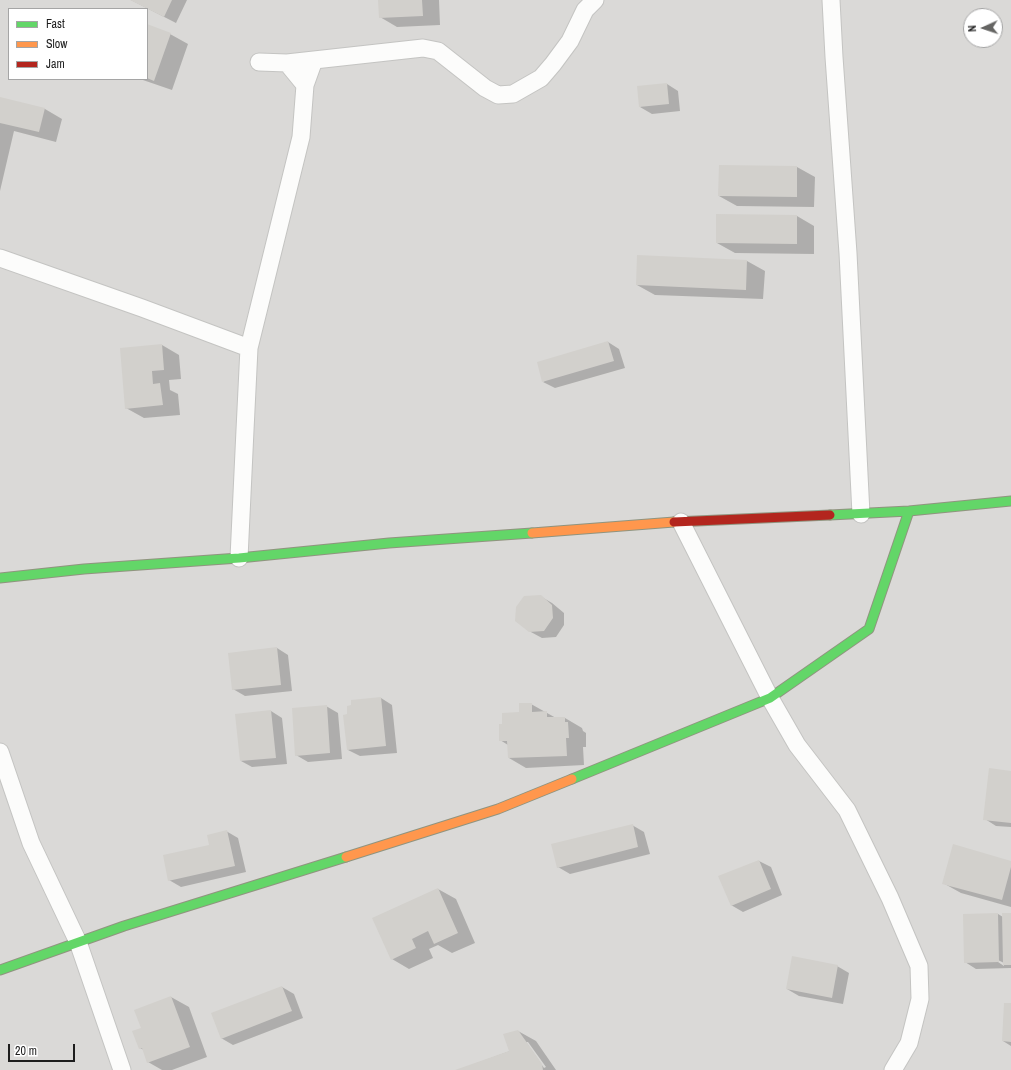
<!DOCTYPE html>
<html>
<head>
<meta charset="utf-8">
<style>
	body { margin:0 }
	#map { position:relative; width:1011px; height:1070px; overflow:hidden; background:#ebeae6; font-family:"Archivo Narrow",sans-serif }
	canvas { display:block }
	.legend { position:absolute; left:8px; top:8px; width:140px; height:72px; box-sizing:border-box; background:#fff; border:1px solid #a5a5a5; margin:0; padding:5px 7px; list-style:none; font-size:12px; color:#1d1d1d }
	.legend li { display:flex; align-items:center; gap:8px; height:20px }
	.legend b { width:20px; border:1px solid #a5a5a5 }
	.north { position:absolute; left:963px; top:8px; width:40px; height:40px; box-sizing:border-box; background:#fff; border:1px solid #a5a5a5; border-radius:50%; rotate:267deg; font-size:11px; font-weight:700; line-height:16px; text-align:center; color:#1d1d1d }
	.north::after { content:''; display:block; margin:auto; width:14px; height:18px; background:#656563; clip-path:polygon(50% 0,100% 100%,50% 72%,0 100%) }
	.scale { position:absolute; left:8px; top:1044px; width:67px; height:18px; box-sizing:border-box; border:2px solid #1d1d1d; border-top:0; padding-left:5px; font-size:12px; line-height:14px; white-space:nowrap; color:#1d1d1d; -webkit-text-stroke:3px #fff; paint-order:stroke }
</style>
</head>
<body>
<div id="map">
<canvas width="1011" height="1070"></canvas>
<ul class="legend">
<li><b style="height:5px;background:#63d668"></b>Fast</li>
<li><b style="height:5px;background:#ff974d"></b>Slow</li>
<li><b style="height:5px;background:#b3261e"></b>Jam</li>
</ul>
<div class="north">N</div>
<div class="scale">20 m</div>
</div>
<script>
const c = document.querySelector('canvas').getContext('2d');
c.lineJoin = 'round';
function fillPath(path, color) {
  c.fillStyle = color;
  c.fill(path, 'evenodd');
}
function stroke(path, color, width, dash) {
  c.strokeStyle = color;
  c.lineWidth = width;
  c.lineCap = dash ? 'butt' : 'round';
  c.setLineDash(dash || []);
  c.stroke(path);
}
fillPath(new Path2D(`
	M0,0H1011V1070H0ZM9,9H147V79H9ZM971,16H995V40H971Z`), '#dad9d7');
fillPath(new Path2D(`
	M131,0H187L176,23Z
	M379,0H439L440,25L397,27L380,17Z
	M147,26L170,34L188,44L172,90L140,79H147Z
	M667,84L678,91L680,111L652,114L640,107Z
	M0,98L45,109L62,119L56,142L14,131L0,191Z
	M720,166L797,167L815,177L814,207L737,206L719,196Z
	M797,216L814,226V254L735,253L717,243Z
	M747,261L765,271L763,299L655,295L637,285Z
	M608,342L619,349L625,368L555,388L543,382Z
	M162,345L179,355L181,379L169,380L170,390L178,394L180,415L144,418L126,408Z
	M540,596L552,603L564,613V625L556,637L542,638L529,631Z
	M277,648L288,655L292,691L245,696L233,689Z
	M381,698L392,705L397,753L360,756L348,750Z
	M531,704L556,718H565L582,728L583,731L586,733V747H583L584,765L526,768L509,758L508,745L500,740L503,724L520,713Z
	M326,706L338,713L342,759L308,762L296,755Z
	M271,711L282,718L287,764L252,767L241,761Z
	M1011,772V827L996,826L985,819Z
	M632,825L644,832L650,854L570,874L558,867Z
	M226,831L238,838L246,872L181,887L169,880Z
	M759,861L771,867L782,895L743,912L731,905Z
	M1011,862V907L961,893L943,883Z
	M438,889L456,899L475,943L452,953L438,945L429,949L433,958L409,969L392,959Z
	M998,914L1003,917L1011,914V968L976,969L965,962L964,915ZM996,959L1004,963V966L995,960Z
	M837,966L849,973L843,1004L799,996L787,989Z
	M282,987L294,994L303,1018L233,1045L221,1038Z
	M171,997L189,1007L207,1057L172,1070H162L148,1062L144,1050L140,1048L142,1028Z
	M1011,1004V1046L1003,1041Z
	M518,1031L536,1041L556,1070H458L510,1051ZM526,1042H528L546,1067L544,1068Z`), '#0003');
fillPath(new Path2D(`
	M130,0H172L164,17Z
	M378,0H422L423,16L379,18Z
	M147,24L171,33L154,81L147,78Z
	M667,83L669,104L639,107L637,86Z
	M0,97L45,108L39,132L0,123Z
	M719,165L797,166V197L718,196Z
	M716,214L797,215V244L716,243Z
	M637,255L747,260L746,290L636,285Z
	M608,341L614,361L542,382L537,362Z
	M162,344L164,370L152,371L153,384L160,383L163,405L125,409L120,348Z
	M541,595L552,605L553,618L544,631L529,632L515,621L516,607L524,596Z
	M277,647L281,685L232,690L228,653Z
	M381,697L386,746L347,750L343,715L347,714V706L351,705V700Z
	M519,703H532V712L547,711V717H565V722H568L569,738H566L567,756L508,758L507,741H499V724H502V713L519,712Z
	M327,705L330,753L295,756L292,708Z
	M271,710L276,758L240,761L235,714Z
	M989,768L1011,771V823L983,820Z
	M633,824L638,847L557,868L551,844Z
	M227,830L235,866L168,881L163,855L209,845L207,835Z
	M953,844L1011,861V867L1002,900L942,884Z
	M759,860L771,889L731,906L718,876Z
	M438,888L458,933L434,944L428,931L412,939L416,948L391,960L372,918Z
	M998,913L999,962L964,963L963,914Z
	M1002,913H1011V965H1003Z
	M792,956L838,965L832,998L786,989Z
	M282,986L292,1011L221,1039L211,1013Z
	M171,996L190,1047L147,1063L142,1048L139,1049L132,1031L141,1028L134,1010Z
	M1004,1003H1011V1042L1002,1041Z
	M518,1030L542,1064L543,1070H455L509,1051L503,1034Z`), '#d2d0cc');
const street = new Path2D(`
	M831,0L834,57L848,253L861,514
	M259,62L287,63
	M305,85L287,63L423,48L438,51L485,88L498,95L513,94L541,78L553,64L570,41L585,10L595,0
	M0,258L142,308L249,348
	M681,522L770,698L797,745L847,810L890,898L919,966L920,999L909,1043L893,1070
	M239,558L245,430L249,348L301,137L305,85L314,60
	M0,752L31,843L78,942L122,1070`);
const fast = new Path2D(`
	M830,515L909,511L1011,501
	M0,578L84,569L239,558L389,543L532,533
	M572,779L770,698L869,629L909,511
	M0,970L124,926L346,857`);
const slow = new Path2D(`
	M532,533L674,522
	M346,857L498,809L572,779`);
const jam = new Path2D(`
	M674,522L830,515`);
stroke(street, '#c4c4c2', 19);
stroke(fast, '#90947f', 11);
stroke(slow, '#90947f', 11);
stroke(jam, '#90947f', 11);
stroke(street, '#fcfcfb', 17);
stroke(fast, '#63d668', 9);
stroke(slow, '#ff974d', 9);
stroke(jam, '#b3261e', 9);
</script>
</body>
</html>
